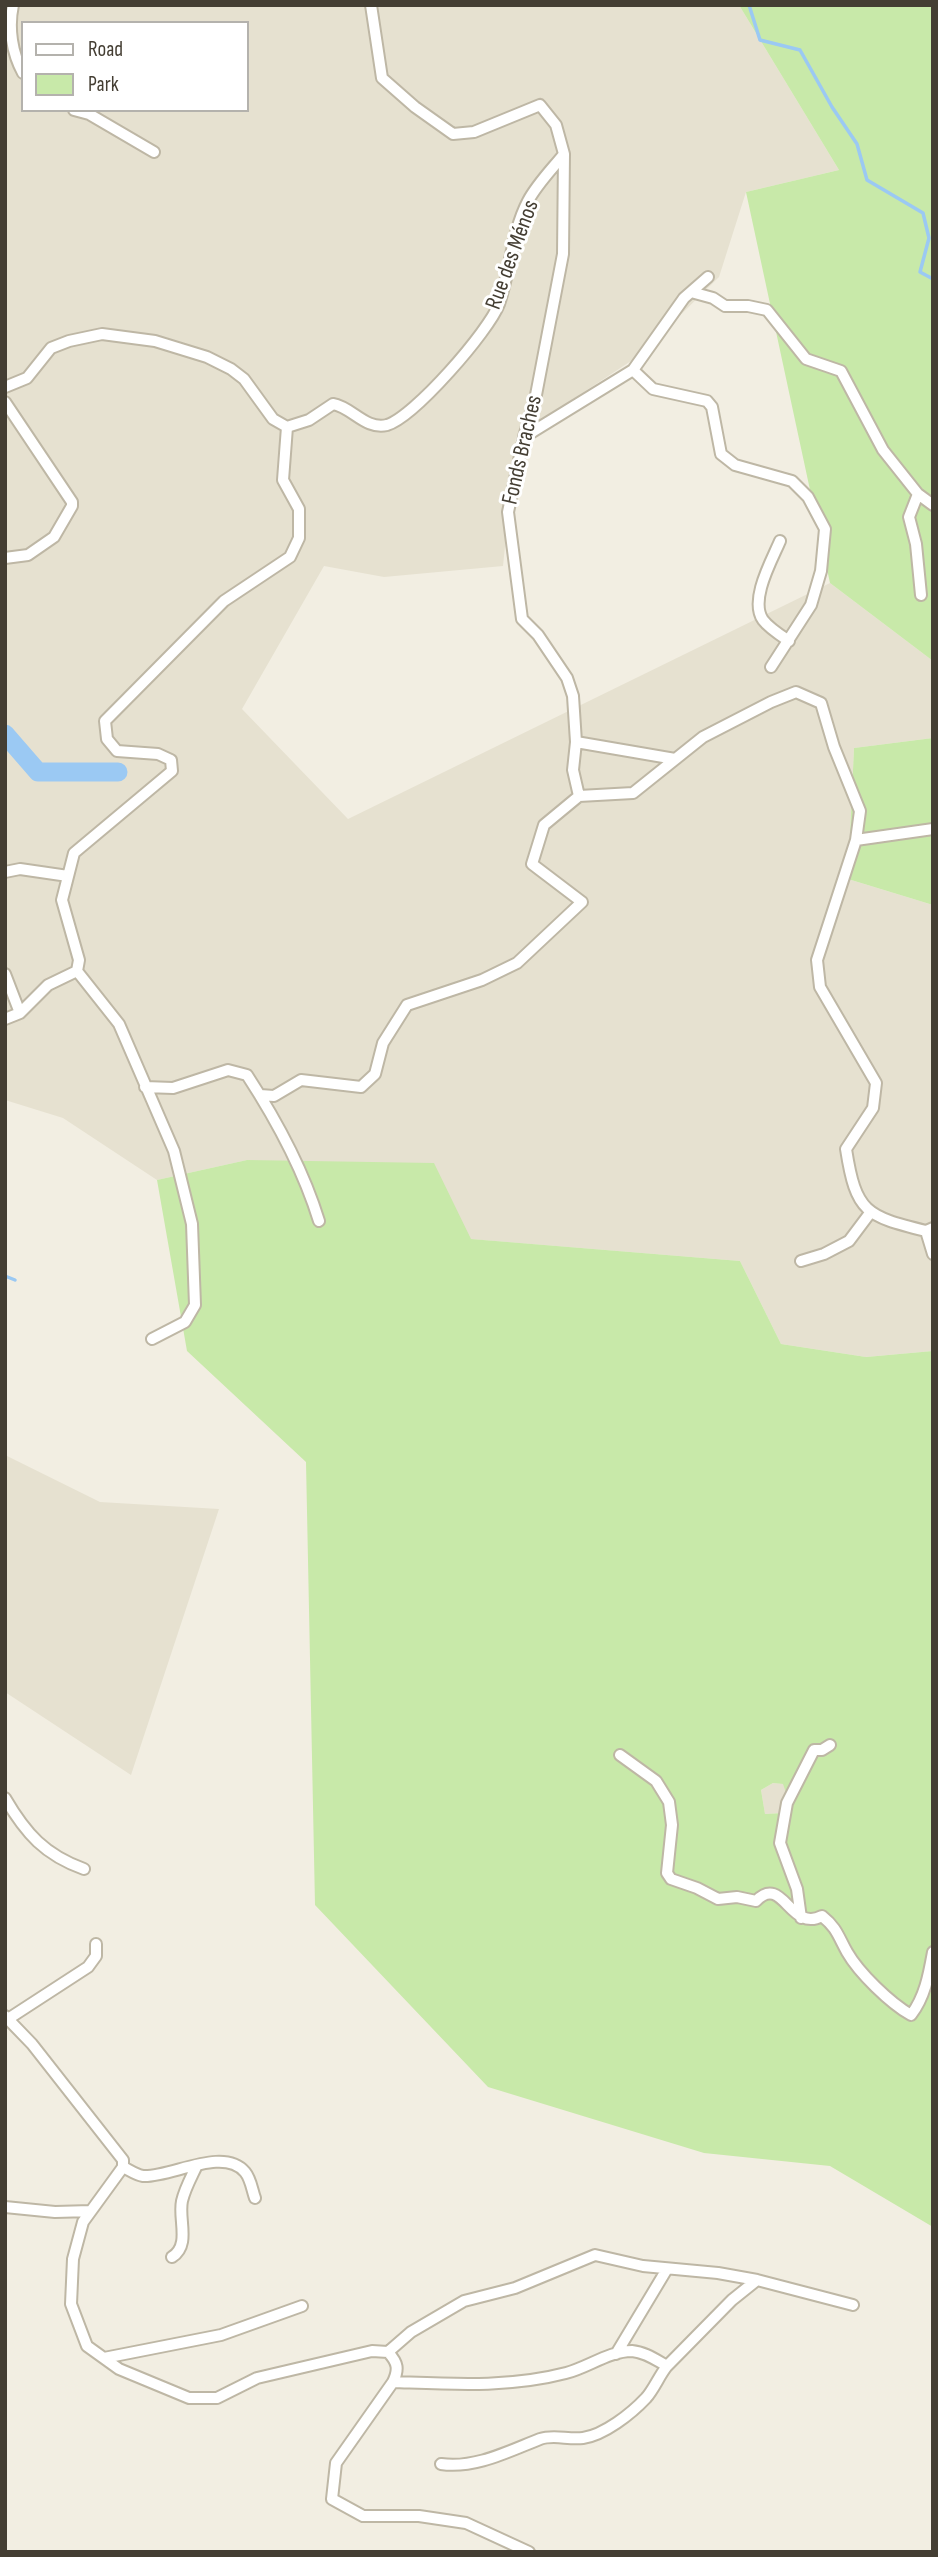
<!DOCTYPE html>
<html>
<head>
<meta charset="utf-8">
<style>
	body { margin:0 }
	#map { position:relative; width:938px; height:2557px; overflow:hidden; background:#f2eee2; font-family:"Sofia Sans Condensed",sans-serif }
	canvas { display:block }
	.frame { position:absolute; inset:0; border:7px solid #443e33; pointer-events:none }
	.legend { position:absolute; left:21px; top:21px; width:228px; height:91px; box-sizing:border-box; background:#fff; border:2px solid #b4b2ad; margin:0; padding:9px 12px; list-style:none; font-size:21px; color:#443e33 }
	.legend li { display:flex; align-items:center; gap:14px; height:35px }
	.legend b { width:35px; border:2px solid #b4b2ad }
</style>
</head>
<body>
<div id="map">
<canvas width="938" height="2557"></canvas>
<div class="frame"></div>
<ul class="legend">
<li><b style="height:9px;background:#fff"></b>Road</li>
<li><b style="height:19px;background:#c8e9a9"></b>Park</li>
</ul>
</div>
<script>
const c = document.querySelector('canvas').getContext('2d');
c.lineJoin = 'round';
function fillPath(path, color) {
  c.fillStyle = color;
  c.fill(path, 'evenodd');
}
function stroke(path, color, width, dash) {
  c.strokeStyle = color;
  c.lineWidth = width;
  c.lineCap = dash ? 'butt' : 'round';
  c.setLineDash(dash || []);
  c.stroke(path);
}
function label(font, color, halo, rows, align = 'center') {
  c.font = font + ' "Sofia Sans Condensed",sans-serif';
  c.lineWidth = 6;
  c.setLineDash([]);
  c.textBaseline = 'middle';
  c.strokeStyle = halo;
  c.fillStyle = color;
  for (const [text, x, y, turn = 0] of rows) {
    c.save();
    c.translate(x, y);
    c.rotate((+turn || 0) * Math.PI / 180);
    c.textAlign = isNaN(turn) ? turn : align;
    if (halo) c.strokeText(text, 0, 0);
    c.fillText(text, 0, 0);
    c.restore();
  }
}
fillPath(new Path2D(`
	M5,5H739L839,170L746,192L719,277L640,355L516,437L503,566L384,577L324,566L242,709L348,819L830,583L933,661V738L854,748L848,879L933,905V1351L866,1357L781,1344L740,1261L470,1239L247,1160L157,1180L63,1118L5,1100ZM23,23H247V110H23Z
	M5,1455L100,1502L219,1509L131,1775L5,1692Z
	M773,1783L784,1784L790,1804L783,1813L765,1814L761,1790Z`), '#e6e1d0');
fillPath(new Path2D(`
	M739,5H933V661L830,583L746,192L839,170Z
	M933,738V905L848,879L854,748Z
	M247,1160L434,1163L471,1239L740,1261L781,1344L866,1357L933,1351V2227L830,2166L704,2153L488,2087L315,1905L306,1462L187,1351L157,1180ZM773,1783L783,1784L790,1804L783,1813L765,1814L761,1790Z`), '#c8e9a9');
stroke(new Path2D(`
	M749,5L760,40L800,50L832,107L857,144L867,180L923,213L929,238L920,272L933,279
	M5,1276L15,1280`), '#9bc9f3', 3.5);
stroke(new Path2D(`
	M5,734L38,772H118`), '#9bc9f3', 19);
const street = new Path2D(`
	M13,5C8,28 12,53 23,73
	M371,5L382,78L415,107L453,134L474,132L540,105L556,125L564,154L563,254L536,395L524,437L508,512L522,619L538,635L567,678L573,696L576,742L573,770L579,796L633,793L703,737L771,702L796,692L821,703L834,747L860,811L856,840L817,960L820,987L876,1083L873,1108L846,1149C856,1213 866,1216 926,1231L933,1228
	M74,110L89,114L154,152
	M691,292L713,298L725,306H748L767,310L806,359L841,371L883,450L918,494L933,505
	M633,370L653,389L707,401L712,407L721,454L735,465L792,481L808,497L825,529L821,571L811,605L771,667
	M5,387L27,378L51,348L69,341L102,334L155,341L207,357L231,369L244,379L273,419L287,427L309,420L333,404C352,407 365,430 387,425C414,417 489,331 499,304C510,272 512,231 528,201C537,184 552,169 564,154
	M5,402L72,502V506L54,537L28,555L5,558
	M524,437L633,370L684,298L708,277
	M918,494L909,517L916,544L921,595
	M780,541C772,560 749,600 763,620C769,628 780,635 789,641
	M576,742L675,759
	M856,840L933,829
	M5,872L20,869L68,876
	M77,971L119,1024L174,1151L192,1224L195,1305L185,1322L152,1339
	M5,974L20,1013L48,985L77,971L79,960L62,900L74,853L172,771L171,760L158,754L117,751L107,739L105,721L224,601L290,557L299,538V509L283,480L287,427
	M5,1019L20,1013
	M145,1087L173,1088L228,1070L247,1075C277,1121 303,1169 319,1221
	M260,1095L274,1096L301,1080L361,1087L375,1074L383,1043L407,1005L482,980L517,963L582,902L532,864L544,825L579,796
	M926,1231L933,1254
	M801,1261L824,1254L849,1241L870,1213
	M620,1755L656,1781L669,1802L672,1825L667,1873L671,1879L697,1888L718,1899L737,1897L756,1901C783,1873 790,1933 822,1916C837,1928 838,1936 847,1952C859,1973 890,2003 911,2015C925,1997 929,1974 933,1952
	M5,1798C26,1834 45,1855 84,1869
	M801,1918L797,1889L780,1843L787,1803L814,1750H822L830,1745
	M5,2016L32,2044L123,2160V2167L83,2222L73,2259L71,2304L87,2346L119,2369L189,2398H217L257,2378L372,2351L388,2352C398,2363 399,2369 393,2382L336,2463L332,2499L363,2516H419L466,2523L529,2552
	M8,2019L88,1967L96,1956V1944
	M123,2167C129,2170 136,2175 143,2176C170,2178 223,2146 245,2172C251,2179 252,2190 255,2198
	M5,2207L55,2212L91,2211
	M172,2257C191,2245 178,2219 182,2201C185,2188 192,2176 197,2165
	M388,2352L411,2332L464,2301L515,2288L595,2255L643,2266L718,2273L757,2280
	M616,2354L667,2269
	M104,2358L221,2335L302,2306
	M393,2382C451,2384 509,2388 566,2373C587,2368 609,2351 632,2351C645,2352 656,2360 667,2366L732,2300L757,2280L853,2305
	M441,2464C475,2469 509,2451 540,2439C554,2434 568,2440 583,2438C604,2435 631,2414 646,2398C654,2389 659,2376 667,2366`);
stroke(street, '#beb7a5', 14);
stroke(street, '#fff', 10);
label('23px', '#443e33', '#fff', [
	["Rue des Ménos",513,255,-70],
	["Fonds Braches",523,450,-77]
]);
</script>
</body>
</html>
